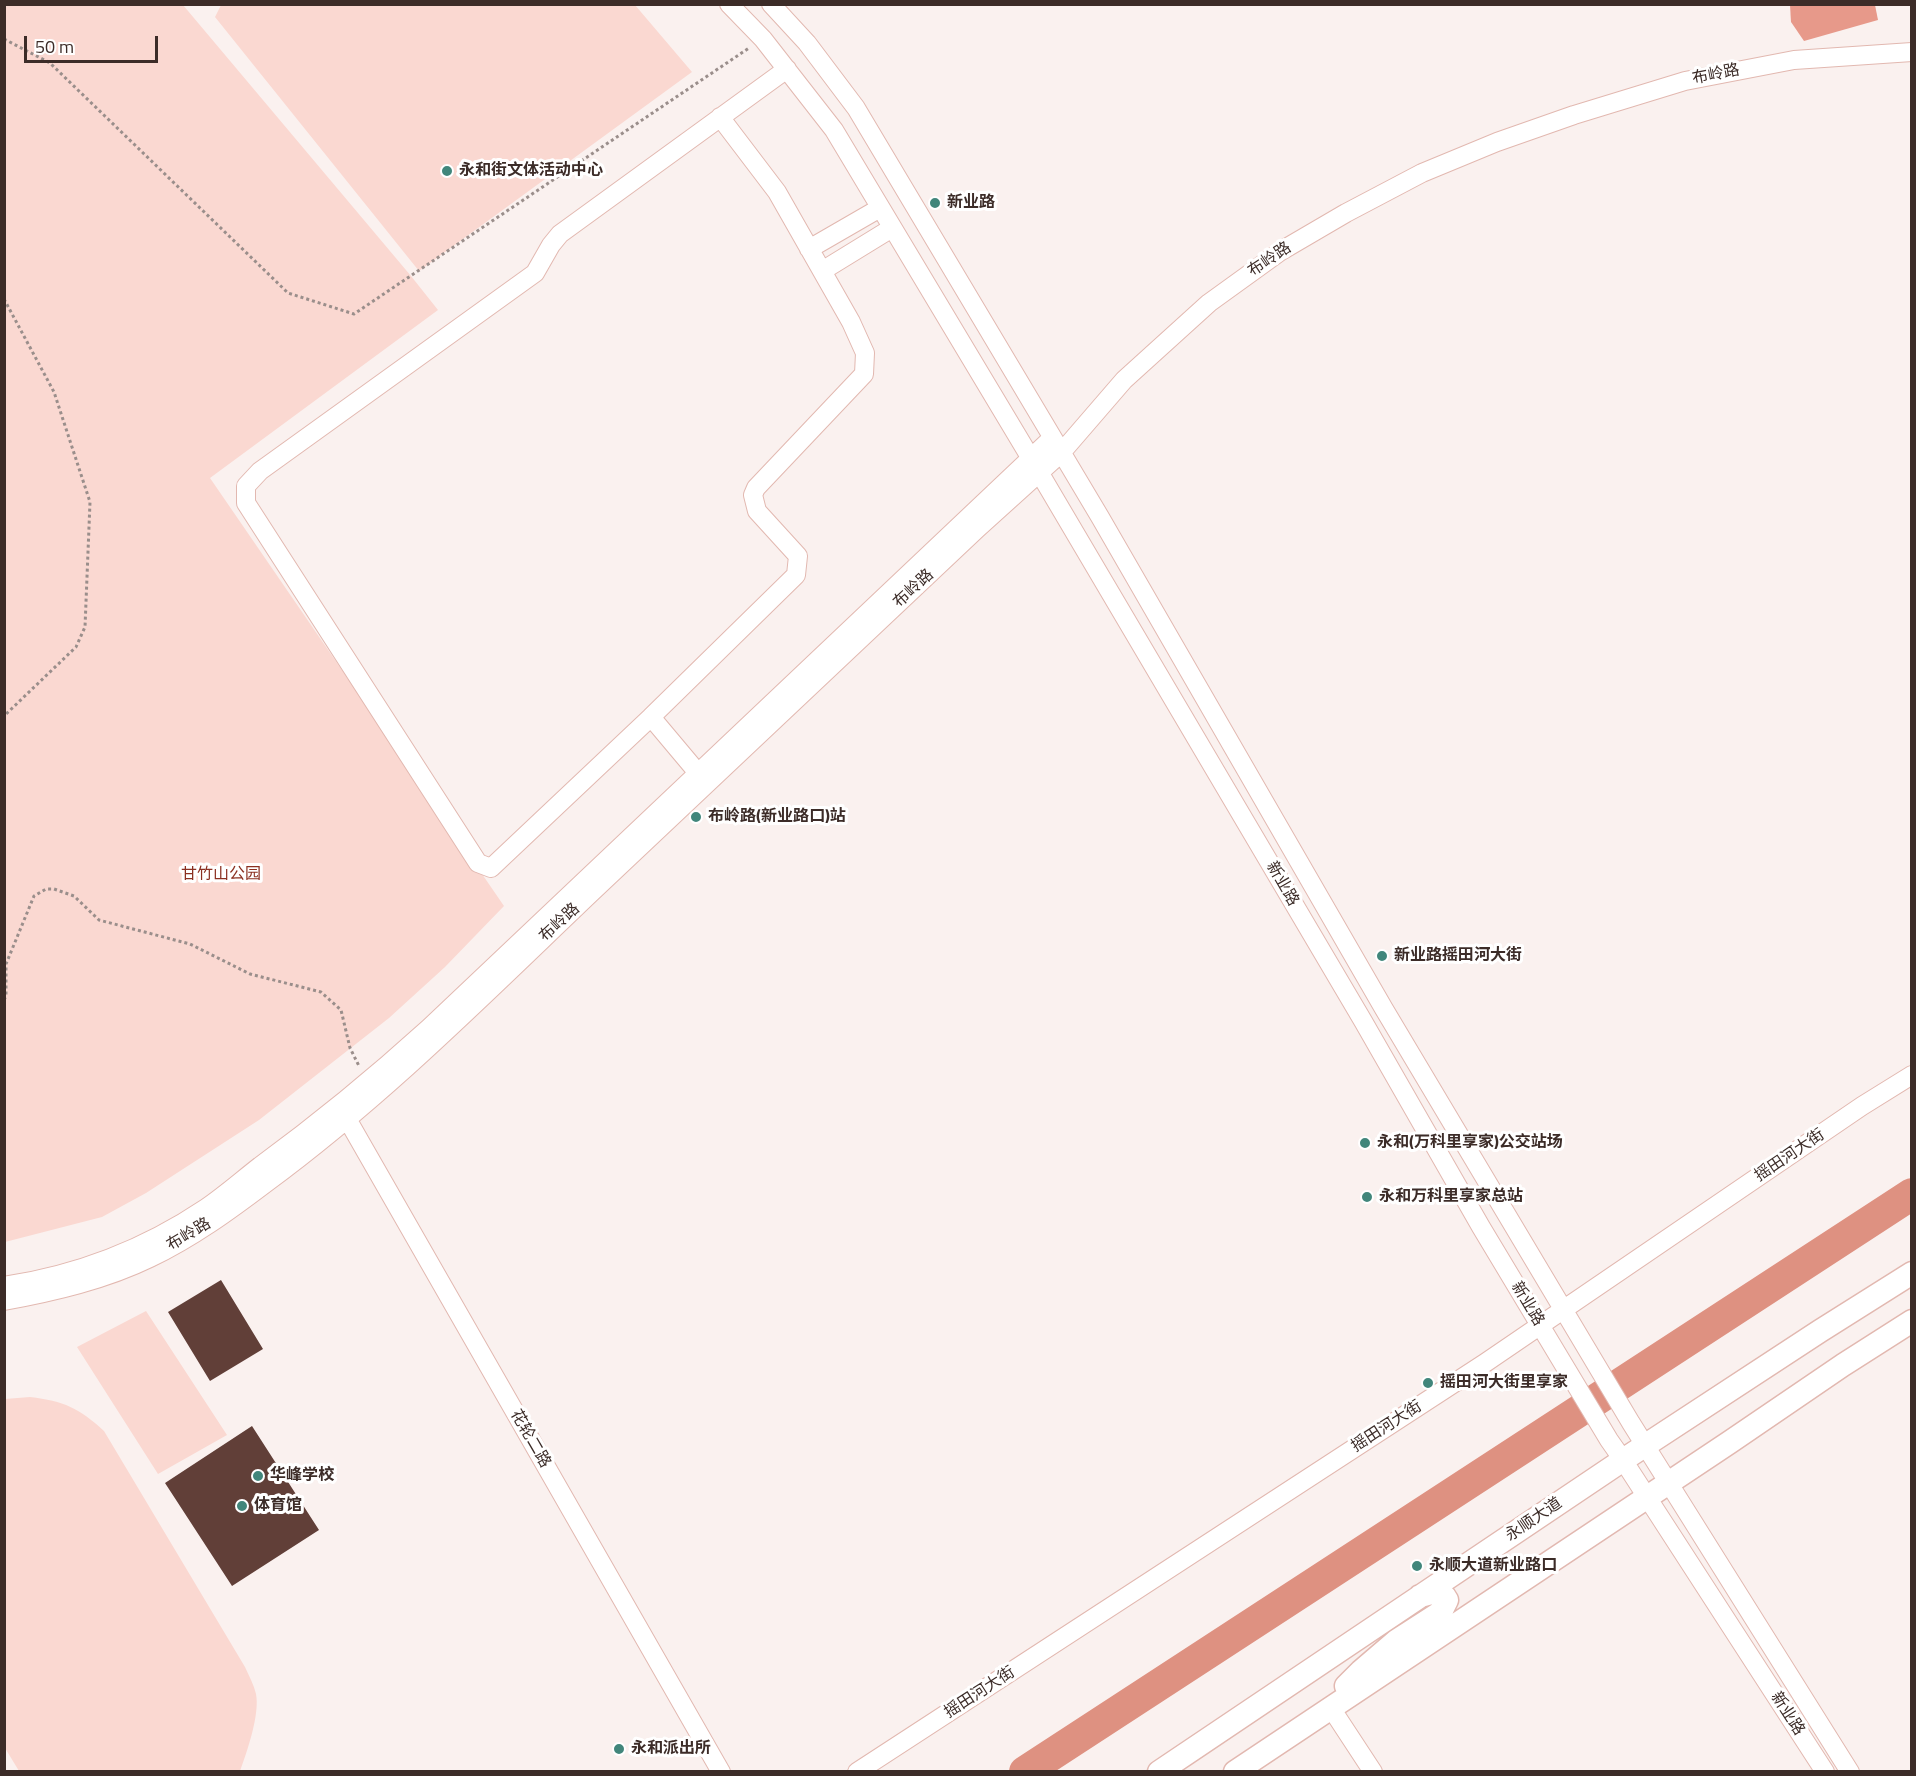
<!DOCTYPE html>
<html>
<head>
<meta charset="utf-8">
<style>
	body { margin:0 }
	#map { position:relative; width:1916px; height:1776px; overflow:hidden; background:#faf1ef; font-family:"Titillium Web",sans-serif }
	canvas { display:block }
	.frame { position:absolute; inset:0; border:6px solid #3c2c28; pointer-events:none }
	.scale { position:absolute; left:24px; top:36px; width:134px; height:27px; box-sizing:border-box; border:3px solid #3c2c28; border-top:0; padding-left:8px; font-size:18px; line-height:21px; white-space:nowrap; color:#3c2c28; -webkit-text-stroke:4px #fff; paint-order:stroke }
</style>
</head>
<body>
<div id="map">
<canvas width="1916" height="1776"></canvas>
<div class="frame"></div>
<div class="scale">50 m</div>
</div>
<script>
const c = document.querySelector('canvas').getContext('2d');
c.lineJoin = 'round';
function fillPath(path, color) {
  c.fillStyle = color;
  c.fill(path, 'evenodd');
}
function stroke(path, color, width, dash) {
  c.strokeStyle = color;
  c.lineWidth = width;
  c.lineCap = dash ? 'butt' : 'round';
  c.setLineDash(dash || []);
  c.stroke(path);
}
function label(font, color, halo, rows, align = 'center') {
  c.font = font + ' "Titillium Web","Noto Sans SC",sans-serif';
  c.lineWidth = 6;
  c.setLineDash([]);
  c.textBaseline = 'middle';
  c.strokeStyle = halo;
  c.fillStyle = color;
  for (const [text, x, y, turn = 0] of rows) {
    c.save();
    c.translate(x, y);
    c.rotate((+turn || 0) * Math.PI / 180);
    c.textAlign = isNaN(turn) ? turn : align;
    if (halo) c.strokeText(text, 0, 0);
    c.fillText(text, 0, 0);
    c.restore();
  }
}
fillPath(new Path2D(`
	M4,5H183L411,276L438,310L210,478L504,906L445,967L389,1018L259,1120L146,1193L102,1217L5,1242Z
	M221,5H635L692,72L419,271L215,17Z
	M146,1311L227,1435L158,1474L77,1347Z
	M30,1397C64,1401 79,1408 104,1431L245,1667C249,1676 254,1685 256,1694C260,1714 247,1752 240,1771H19L5,1748V1399Z`), '#fad8d1');
fillPath(new Path2D(`
	M1790,5H1875L1878,20L1804,41L1791,22Z`), '#e7998a');
stroke(new Path2D(`
	M1025,1772L1912,1194`), '#de9181', 32);
fillPath(new Path2D(`
	M221,1280L263,1349L210,1381L168,1312Z
	M252,1426L319,1530L232,1586L165,1483Z`), '#613f38');
const minor = new Path2D(`
	M729,4L763,39L834,130L1039,472L1363,1021L1481,1227L1609,1440L1623,1460L1825,1772
	M771,4L807,43L856,108L1100,517L1384,1009L1631,1423L1850,1772
	M809,249L880,208
	M822,271L892,228
	M651,717L796,575L798,556L757,511L753,495L756,488L864,374L865,353L851,322L777,192L720,117
	M698,773L651,717L491,868L478,863L246,503V486L260,471L535,273L551,245L560,234L787,69
	M342,1110L721,1772
	M4,1286C77,1275 145,1249 206,1208C225,1195 242,1180 260,1166C319,1123 375,1077 429,1028L1052,438
	M4,1301C53,1292 105,1280 150,1258C192,1238 229,1211 266,1183C383,1097 486,993 591,893C720,772 849,651 977,529L1061,453L1124,380L1209,303L1281,251L1346,213L1422,173L1497,142L1574,115L1685,81L1794,60L1912,52
	M1331,1708L1373,1772
	M857,1772L1485,1363L1862,1106L1912,1075`);
const major = new Path2D(`
	M1346,1686L1361,1671L1396,1641L1441,1612L1447,1600C1441,1588 1430,1594 1420,1596
	M1159,1772L1623,1460L1820,1331L1912,1273
	M1235,1772L1730,1442L1843,1365L1912,1321`);
stroke(minor, '#e2b8b0', 20);
stroke(major, '#e2b8b0', 25);
stroke(new Path2D(`
	M4,39L50,63L288,293L354,314L749,48
	M4,299L54,392L90,502L85,627L76,647L4,716
	M4,1000L6,996V964L34,896L46,889H54L74,896L99,920L190,944L250,974L321,992L341,1010L350,1048L359,1066`), '#9a8e8b', 3, [3, 3]);
stroke(minor, '#fff', 18);
stroke(major, '#fff', 22);
for (const [x, y, r, color] of [
	[447,171,6,"#41867b"],
	[935,203,6,"#41867b"],
	[696,817,6,"#41867b"],
	[1382,956,6,"#41867b"],
	[1365,1143,6,"#41867b"],
	[1367,1197,6,"#41867b"],
	[1428,1383,6,"#41867b"],
	[258,1476,6,"#41867b"],
	[242,1506,6,"#41867b"],
	[1417,1566,6,"#41867b"],
	[619,1749,6,"#41867b"]
]) {
  const dot = new Path2D();
  dot.arc(x, y, r, 0, 2 * Math.PI);
  c.fillStyle = color;
  c.fill(dot);
  stroke(dot, '#fff', 2);
}
label('16px', '#3c2c28', '#fff', [
	["布岭路",1716,75,-11],
	["布岭路",1270,260,-34],
	["布岭路",914,589,-43],
	["新业路",1282,884,60],
	["布岭路",560,923,-43],
	["摇田河大街",1790,1156,-34],
	["布岭路",189,1235,-31],
	["新业路",1527,1304,59],
	["摇田河大街",1387,1427,-33],
	["花轮二路",530,1439,60],
	["永顺大道",1534,1520,-34],
	["摇田河大街",980,1693,-33],
	["新业路",1787,1714,57]
]);
label('bold 16px', '#3c2c28', '#fff', [
	["永和街文体活动中心",459,171],
	["新业路",947,203],
	["布岭路(新业路口)站",708,817],
	["新业路摇田河大街",1394,956],
	["永和(万科里享家)公交站场",1377,1143],
	["永和万科里享家总站",1379,1197],
	["摇田河大街里享家",1440,1383],
	["华峰学校",270,1476],
	["体育馆",254,1506],
	["永顺大道新业路口",1429,1566],
	["永和派出所",631,1749]
], 'left');
label('16px', '#8b3021', '#fff', [
	["甘竹山公园",221,875]
]);
</script>
</body>
</html>
